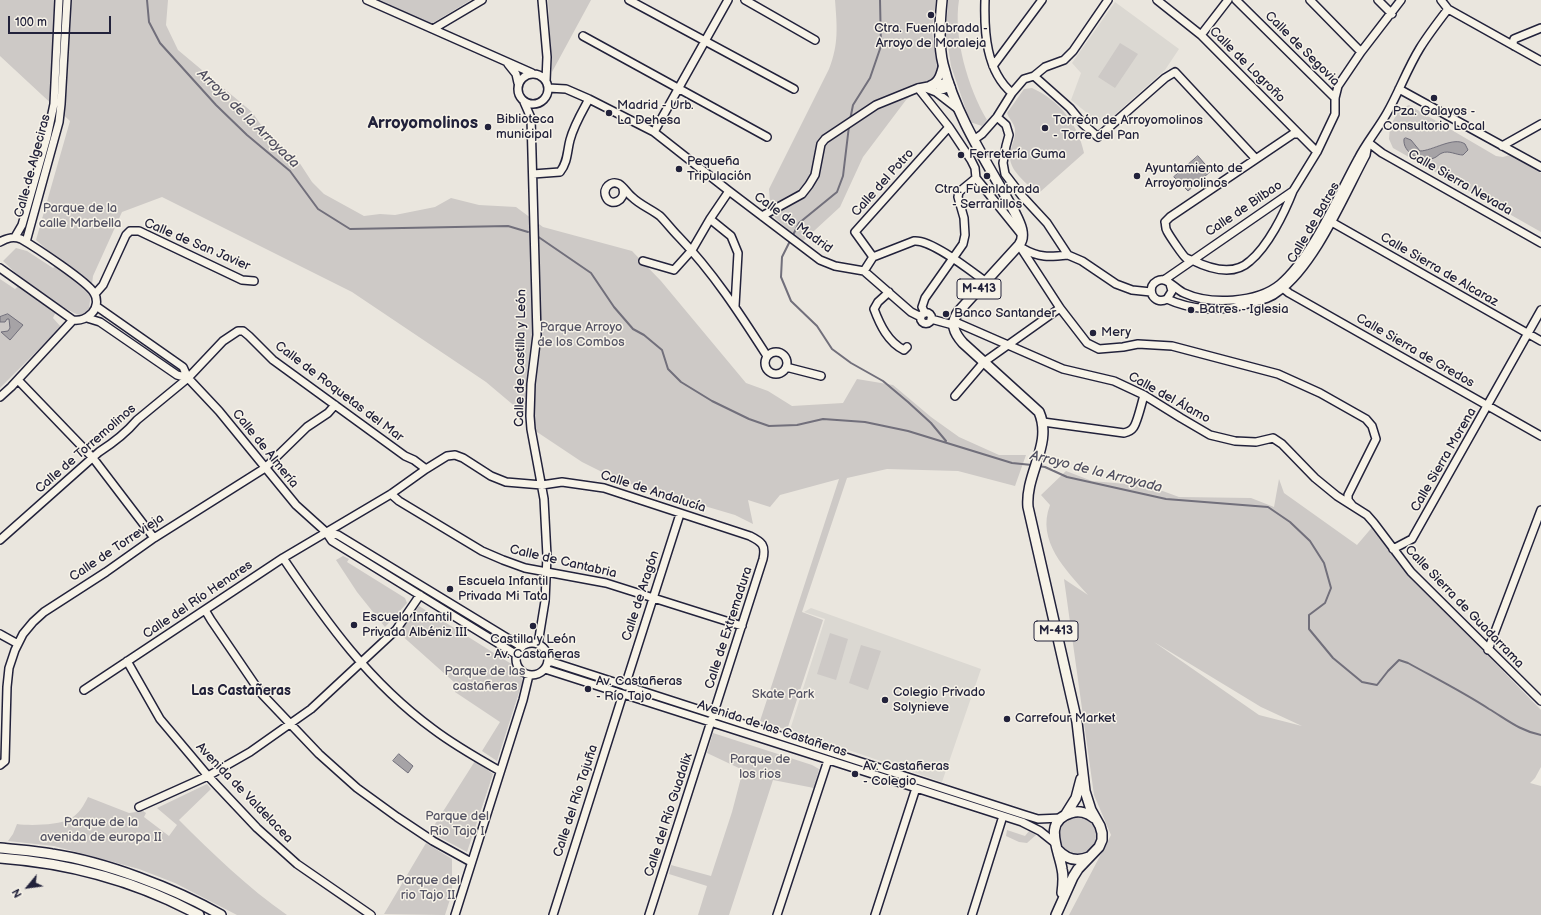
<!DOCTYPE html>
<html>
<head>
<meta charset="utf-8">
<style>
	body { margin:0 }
	#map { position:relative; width:1541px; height:915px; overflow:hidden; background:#eae6de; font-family:"Balsamiq Sans",sans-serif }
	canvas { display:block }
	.north { position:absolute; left:8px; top:867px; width:40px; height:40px; -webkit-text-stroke:3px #f7f3e8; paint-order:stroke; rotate:241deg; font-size:11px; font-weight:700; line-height:16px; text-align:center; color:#22223b }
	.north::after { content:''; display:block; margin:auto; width:14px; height:18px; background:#22223b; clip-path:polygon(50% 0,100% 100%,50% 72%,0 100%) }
	.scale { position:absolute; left:8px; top:16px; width:103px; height:18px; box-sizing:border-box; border:2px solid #22223b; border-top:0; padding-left:5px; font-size:12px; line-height:14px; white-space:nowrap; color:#22223b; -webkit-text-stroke:3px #f7f3e8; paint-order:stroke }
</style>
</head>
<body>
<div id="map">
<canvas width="1541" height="915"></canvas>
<div class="north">N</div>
<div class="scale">100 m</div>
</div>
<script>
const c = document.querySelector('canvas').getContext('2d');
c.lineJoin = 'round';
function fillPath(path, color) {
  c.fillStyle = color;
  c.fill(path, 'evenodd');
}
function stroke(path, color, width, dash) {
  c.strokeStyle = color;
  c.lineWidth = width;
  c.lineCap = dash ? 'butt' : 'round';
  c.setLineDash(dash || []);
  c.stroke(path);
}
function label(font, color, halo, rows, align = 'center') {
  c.font = font + ' "Balsamiq Sans",sans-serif';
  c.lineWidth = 3;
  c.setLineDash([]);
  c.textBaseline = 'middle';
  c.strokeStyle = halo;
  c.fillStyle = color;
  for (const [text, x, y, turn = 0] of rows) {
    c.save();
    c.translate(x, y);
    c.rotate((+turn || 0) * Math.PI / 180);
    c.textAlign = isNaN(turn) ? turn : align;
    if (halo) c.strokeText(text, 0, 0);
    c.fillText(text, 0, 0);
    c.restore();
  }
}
fillPath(new Path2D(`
	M1115,2L1179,49L1165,70L1111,118L1097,121L1071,100L1081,73L1072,63Z
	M811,608L981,669L942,782L790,730L825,619L804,612Z`), '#dbd8d2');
fillPath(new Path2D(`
	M0,0H168L166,25L178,50L252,112L261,125L276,141L299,162L312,182L324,194L364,216L380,214L395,215L435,207L451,198L479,205L516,207L543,227L632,251L661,281L746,383L768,391L792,406L843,403L857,379L893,385L931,417L959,437L999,455H1026L1015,486L958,471L887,469L847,478L802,612L823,620L787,730L760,721L839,479L780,495L770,507L748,500L753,524L735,515L620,481L582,462L537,432L524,414L486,382L352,292L162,197L122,212L93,276L89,309L82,316L74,313L59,305L53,318L61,327L0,388V279L15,289L24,281L3,261L16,248L27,251L53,268L60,261L36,240L70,121L0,56Z
	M380,0H471L431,24Z
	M548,0H591L552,72Z
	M835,0H936L932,31L938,74L906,100L863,157L840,207L802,242L775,218L770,203L769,189L829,69C839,44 837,26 835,0Z
	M948,0H959C953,37 968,88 987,120L982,126L970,122L951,66L946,33Z
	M1120,43L1138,54L1115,88L1098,77Z
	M1032,88C1059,100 1078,124 1084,153L1040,192H1035C1026,182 1008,170 1010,154C1011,146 1016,138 1015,129C1014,123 1009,119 1007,113L1024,89Z
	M1409,105L1496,156L1503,157L1510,155L1541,173V232L1393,148L1389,139L1390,126L1400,109Z
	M1066,471L1092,481L1149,486L1179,497L1251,498L1274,507L1279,479L1284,493L1357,545L1374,525L1397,562L1541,710V767L1535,778L1530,783L1541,786V915H1069L1111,835L1094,795L1064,579L1088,595C1066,570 1036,541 1050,505L1041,495ZM1154,642L1261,707L1302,726L1259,715Z
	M343,556L349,559L347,562L405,598L407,603L385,627L357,592L336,560Z
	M419,606L521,670L522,683L497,761L482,751L500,722L455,692V683L399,633Z
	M830,633L848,639L836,680L817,674Z
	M861,645L881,651L868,690L849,683Z
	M713,733L812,765L819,769L814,788L773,780L729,915H698L707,886L669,874L671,865L711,876L732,812L743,770L707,753Z
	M475,761L493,774L467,852L430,832Z
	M207,784L211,789L179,820C213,854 247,887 287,915H237L175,883L139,869L54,846L8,841L13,834L17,824C30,826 59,825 70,819C79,814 84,805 88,797L129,813L143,811L146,813L144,817L169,836L177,825L157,808Z
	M1058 836a20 20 0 1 1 40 0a20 20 0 1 1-40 0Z
	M1007,830L1025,836L1029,831L1036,835L1027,843L1019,842L1006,836Z
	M426,843L452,859V893L445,915L384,914Z`), '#cdc9c6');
const water = new Path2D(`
	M1406,138L1411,140L1420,151C1432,151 1454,136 1465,144L1468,150L1463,155C1456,155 1449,150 1442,153C1439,154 1437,157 1434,158C1422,163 1402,153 1404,139Z
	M1198,156L1211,171L1188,191L1174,177Z
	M8,314L23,325L10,340L1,332L8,331L10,328L9,319H7L5,322H0V317Z
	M399,754L413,766L408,773L393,761Z`);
fillPath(water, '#a6a3a6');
stroke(water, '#716f7b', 1);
stroke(new Path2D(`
	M147,0L149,22L160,43L216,105L247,135L290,171L318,209L350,229L508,226L528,232
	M850,120L853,105L870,78L881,46L880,0
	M537,236L591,273L614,307L633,329L644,335L662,350L668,369L681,382L712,401L749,419L769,426L797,425L823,419L865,422L908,431L1012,463L1032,465
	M792,237L799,223L837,192L843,176L849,126
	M790,241L782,257L781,277L791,301L817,326L832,349L851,363L883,381L908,402L931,423L946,441
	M1038,466L1045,467L1067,477L1166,499L1268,507L1290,522L1310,541L1324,563L1331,588L1325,603L1309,615V629L1333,658L1362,682L1377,685L1388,671L1399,660L1408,663C1435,678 1463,692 1489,709C1506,719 1520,731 1541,735`), '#716f7b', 2);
const minor = new Path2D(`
	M367,0L532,73
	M542,0L547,57L546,81
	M629,0L794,89
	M745,0L815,40
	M985,0C984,32 986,71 1012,93
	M1157,0L1201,35L1317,152
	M1236,0L1335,98
	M1310,0L1361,52
	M1378,0L1392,14
	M1441,0L1448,9L1541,61
	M433,29L482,0
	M1201,35L1228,0
	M583,36L767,137
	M1514,46L1513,43L1514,39L1541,28
	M508,64L516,74L518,83
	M993,66L1042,0
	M518 89a15 15 0 1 1 30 0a15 15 0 1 1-30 0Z
	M1034,76L1070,108L1083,124L1098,137L1165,78L1175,72L1256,159
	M930,85C939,82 941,72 943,64
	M923,87L936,92L958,109
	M548,88L566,89L589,99L654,132L729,191L820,260L835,266L864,271L911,312L921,317
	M918,88L949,127L971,160L975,168L976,178L1022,235
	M1399,89L1541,167
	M936,92L951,87
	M524,102L531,118L537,335L531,384L530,416L531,429L544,499L547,556L545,601L538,644
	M997,117L1006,125L1009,135L1006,146L1003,163L1005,174L1022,196L1047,223L1068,255L1082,261L1116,284L1132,290L1151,292
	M654,132L728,0
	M975,139L982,134L997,117L1012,93L1024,79L1034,76L1045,67L1064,60L1073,51L1108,0
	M1369,143L1382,153L1541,243
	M1502,146L1541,124
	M533,174L560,172C568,162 567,151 570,140C574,125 582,112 589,99
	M623,189C626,200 611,208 606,197C602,188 611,180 619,184C624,187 628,194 632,197C640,205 651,209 660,216C666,222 672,230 678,236C713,272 740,314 767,356
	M1293,191C1284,214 1268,246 1250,261C1234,276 1210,269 1192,260C1190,260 1188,259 1186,258C1183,256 1169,235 1167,231C1165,228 1166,225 1165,222L1170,217L1293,134H1299
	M762,216L802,194L809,185L815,175L821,144L825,139L876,105L918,88L949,82
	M710,219L731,236L738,253L735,306
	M1328,220L1541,341
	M15,237L22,225L47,137L54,104L59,0
	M0,242C7,238 13,236 21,239C35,247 88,282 94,293C98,299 97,308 92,313C86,319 81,321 73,320L0,268
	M26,242L59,122L61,104L67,0
	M1019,245L1060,308L1087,343L1099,349L1123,347L1138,344L1172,346L1278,374L1320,393L1366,419L1372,426L1376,439L1348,495V500L1352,505
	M1022,248C1039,258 1049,257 1068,255
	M873,257L855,232L949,127
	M643,261L674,270L692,250L710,219L729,191
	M864,271L873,257L914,241C931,239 971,271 986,282
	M1164,280L1293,191L1317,152L1335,114V98L1338,86L1361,52L1401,0
	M1170,284L1172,291L1167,299C1157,304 1149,296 1152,286C1154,282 1159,279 1164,280C1171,282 1177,290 1184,293C1210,305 1257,303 1280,284C1312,257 1337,197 1358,159C1366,143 1378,129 1387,113C1399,92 1407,69 1420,48C1428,35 1438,22 1448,9
	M1279,285L1289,293L1541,436
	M889,292L878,302L874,309C880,325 888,342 904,350L907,347
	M95,294L103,285L126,235L130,231H139L242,280L254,281
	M1167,299C1191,310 1220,312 1244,305C1256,301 1269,300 1278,292C1315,266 1344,196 1366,155L1367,149
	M96,306L183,367L188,378L219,411L296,505L326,532L332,541L517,655
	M920.5 318a5.5 5.5 0 1 1 11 0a5.5 5.5 0 1 1-11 0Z
	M925,313L922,307L925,298L963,244L965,235L964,218L958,197L959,192L976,178
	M87,318L100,322L177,375L188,378
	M931,319L953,325
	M953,321L1063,369L1114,381L1144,395L1181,418L1210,435L1235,441L1256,442L1273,438L1282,444L1315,478L1337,496L1367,515L1374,523L1411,572L1541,701
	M765 363a11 11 0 1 1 22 0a11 11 0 1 1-22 0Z
	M786,367L821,376
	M18,380L93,458L154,538
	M955,396L984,362L1060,308
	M0,397L11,387L73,320
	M1043,422L1124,433C1128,432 1131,431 1133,428C1137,424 1142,402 1144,395
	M391,494L399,501L482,551L503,560L525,568L606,583L742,626
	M326,532L338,535L522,647
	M0,540L99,452C113,443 126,433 137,420L188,378L223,341L238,331H243L249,336L273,360L405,456L414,460L426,469
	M1393,549L1412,539L1541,310
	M283,558C327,623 369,682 433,729C454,745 477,758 500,771
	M205,610L211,620L260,692L319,754L357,788L397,817L433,841L471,862
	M0,634L18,644
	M516 659a16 16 0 1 1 32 0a16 16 0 1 1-32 0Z
	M1488,650L1541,510
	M127,661L160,719L208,776L257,828L297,864L371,915
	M549,661L1025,815L1038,819L1062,818
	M545,669L1022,822L1040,831L1055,843
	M625,686L680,514
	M84,690L283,558L391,494L426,469L447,456L455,455L463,458L491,476L506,482L542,485L562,482L604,488L750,536C762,542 766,545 763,559L649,915
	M0,765L5,761L7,687L9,668L15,650L23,634L33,622L44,612L106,572L154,538L265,468L307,427L328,413L335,405
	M139,807L208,776L250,752L311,709L396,630L420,595
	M455,915L523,700L529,675
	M553,915L623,694
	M777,915L828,760
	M875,915L916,788
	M972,915L1003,816`);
const major = new Path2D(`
	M942,0C940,20 938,44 943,64C956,117 988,164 1014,211C1019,221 1027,235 1019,245L958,312C950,324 954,333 963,343L1039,412C1053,444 1025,474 1028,507L1077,722L1085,791L1091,810L1100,826L1102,833V840L1099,847L1078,869L1073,877L1056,915
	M1066,814L1076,798L1081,779
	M0,848C17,850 35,851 52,854C105,862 174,888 221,915
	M1058,850C1067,860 1077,862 1089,857
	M0,858C69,863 138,882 199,915
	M1062,893C1063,885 1064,877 1062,869C1059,850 1042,821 1071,813C1079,810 1088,813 1094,818`);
stroke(minor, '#22223b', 10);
stroke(major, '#22223b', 12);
stroke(minor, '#f7f3e8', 7);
stroke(major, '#f7f3e8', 9);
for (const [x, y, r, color] of [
	[931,15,4,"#22223b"],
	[1434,98,4,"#22223b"],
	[609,113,4,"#22223b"],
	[488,127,4,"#22223b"],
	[1045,128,4,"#22223b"],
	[961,155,4,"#22223b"],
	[679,169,4,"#22223b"],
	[987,176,4,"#22223b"],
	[1137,176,4,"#22223b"],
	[1191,310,4,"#22223b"],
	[946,314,4,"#22223b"],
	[1093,333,4,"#22223b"],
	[450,589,4,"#22223b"],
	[354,625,4,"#22223b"],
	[533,626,4,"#22223b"],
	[588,689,4,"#22223b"],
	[885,700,4,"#22223b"],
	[1007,719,4,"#22223b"],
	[855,774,4,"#22223b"]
]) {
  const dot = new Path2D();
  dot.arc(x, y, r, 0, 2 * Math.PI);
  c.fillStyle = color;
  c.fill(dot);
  stroke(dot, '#f7f3e8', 1.5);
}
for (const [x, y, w] of [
	[979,289,44],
	[1056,631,44]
]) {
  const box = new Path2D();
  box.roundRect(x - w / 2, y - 10, w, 20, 3);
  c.fillStyle = '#f7f3e8';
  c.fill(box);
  stroke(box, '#22223b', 1);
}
label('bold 12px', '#22223b', null, [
	["M-413",979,289],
	["M-413",1056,631]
]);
label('13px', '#22223b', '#f7f3e8', [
	["Ctra. Fuenlabrada -",931,29,"center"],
	["Arroyo de Moraleja",931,44,"center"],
	["Madrid - Urb.",617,106],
	["La Dehesa",617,121],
	["Pza. Galayos -",1434,112,"center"],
	["Consultorio Local",1434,127,"center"],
	["Biblioteca",496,120],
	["municipal",496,135],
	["Torreón de Arroyomolinos",1053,121],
	["- Torre del Pan",1053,136],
	["Ferretería Guma",969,155],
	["Pequeña",687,162],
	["Tripulación",687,177],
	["Ayuntamiento de",1145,169],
	["Arroyomolinos",1145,184],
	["Ctra. Fuenlabrada",987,190,"center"],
	["- Serranillos",987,205,"center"],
	["Batres - Iglesia",1199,310],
	["Banco Santander",954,314],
	["Mery",1101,333],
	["Escuela Infantil",458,582],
	["Privada Mi Tata",458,597],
	["Escuela Infantil",362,618],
	["Privada Albéniz III",362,633],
	["Castilla y León",533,640,"center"],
	["- Av. Castañeras",533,655,"center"],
	["Av. Castañeras",596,682],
	["- Río Tajo",596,697],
	["Colegio Privado",893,693],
	["Solynieve",893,708],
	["Carrefour Market",1015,719],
	["Av. Castañeras",863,767],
	["- Colegio",863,782]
], 'left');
label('13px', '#22223b', '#f7f3e8', [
	["Calle de Segovia",1302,49,45],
	["Calle de Logroño",1247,65,45],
	["Calle de Algeciras",33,166,-75],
	["Calle del Potro",883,183,-48],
	["Calle Sierra Nevada",1460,183,30],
	["Calle de Bilbao",1244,209,-34],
	["Calle de Madrid",793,223,36],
	["Calle de Batres",1314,223,-60],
	["Calle de San Javier",197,245,23],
	["Calle Sierra de Alcaraz",1439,270,30],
	["Calle Sierra de Gredos",1415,351,30],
	["Calle de Castilla y León",521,358,-89],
	["Calle de Roquetas del Mar",339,392,37],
	["Calle del Álamo",1169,398,29],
	["Calle de Torremolinos",86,449,-41],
	["Calle de Almería",265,449,51],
	["Calle Sierra Morena",1444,460,-60],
	["Calle de Andalucía",653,492,18],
	["Calle de Torrevieja",117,548,-34],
	["Calle de Cantabria",563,562,13],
	["Calle de Aragón",641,596,-72],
	["Calle del Río Henares",198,600,-34],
	["Calle Sierra de Guadarrama",1464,607,46],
	["Calle de Extremadura",729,628,-72],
	["Avenida de las Castañeras",772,729,18],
	["Avenida de Valdelacea",244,793,46],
	["Calle del Río Tajuña",576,801,-72],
	["Calle del Río Guadalix",669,815,-72]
]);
label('13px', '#555465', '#f7f3e8', [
	["Parque de la",80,209],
	["calle Marbella",80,224],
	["Parque Arroyo",581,328],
	["de los Combos",581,343],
	["Parque de las",485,672],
	["castañeras",485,687],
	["Skate Park",783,695],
	["Parque de",760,760],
	["los rios",760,775],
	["Parque del",457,817],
	["Rio Tajo I",457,832],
	["Parque de la",101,823],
	["avenida de europa II",101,838],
	["Parque del",428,881],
	["rio Tajo II",428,896]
]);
label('italic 14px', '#504f60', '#f7f3e8', [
	["Arroyo de la Arroyada",248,119,44],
	["Arroyo de la Arroyada",1096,472,14]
]);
label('bold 14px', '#22223b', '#f7f3e8', [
	["Las Castañeras",241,691]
]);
label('bold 17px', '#22223b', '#f7f3e8', [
	["Arroyomolinos",423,124]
]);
</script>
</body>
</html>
